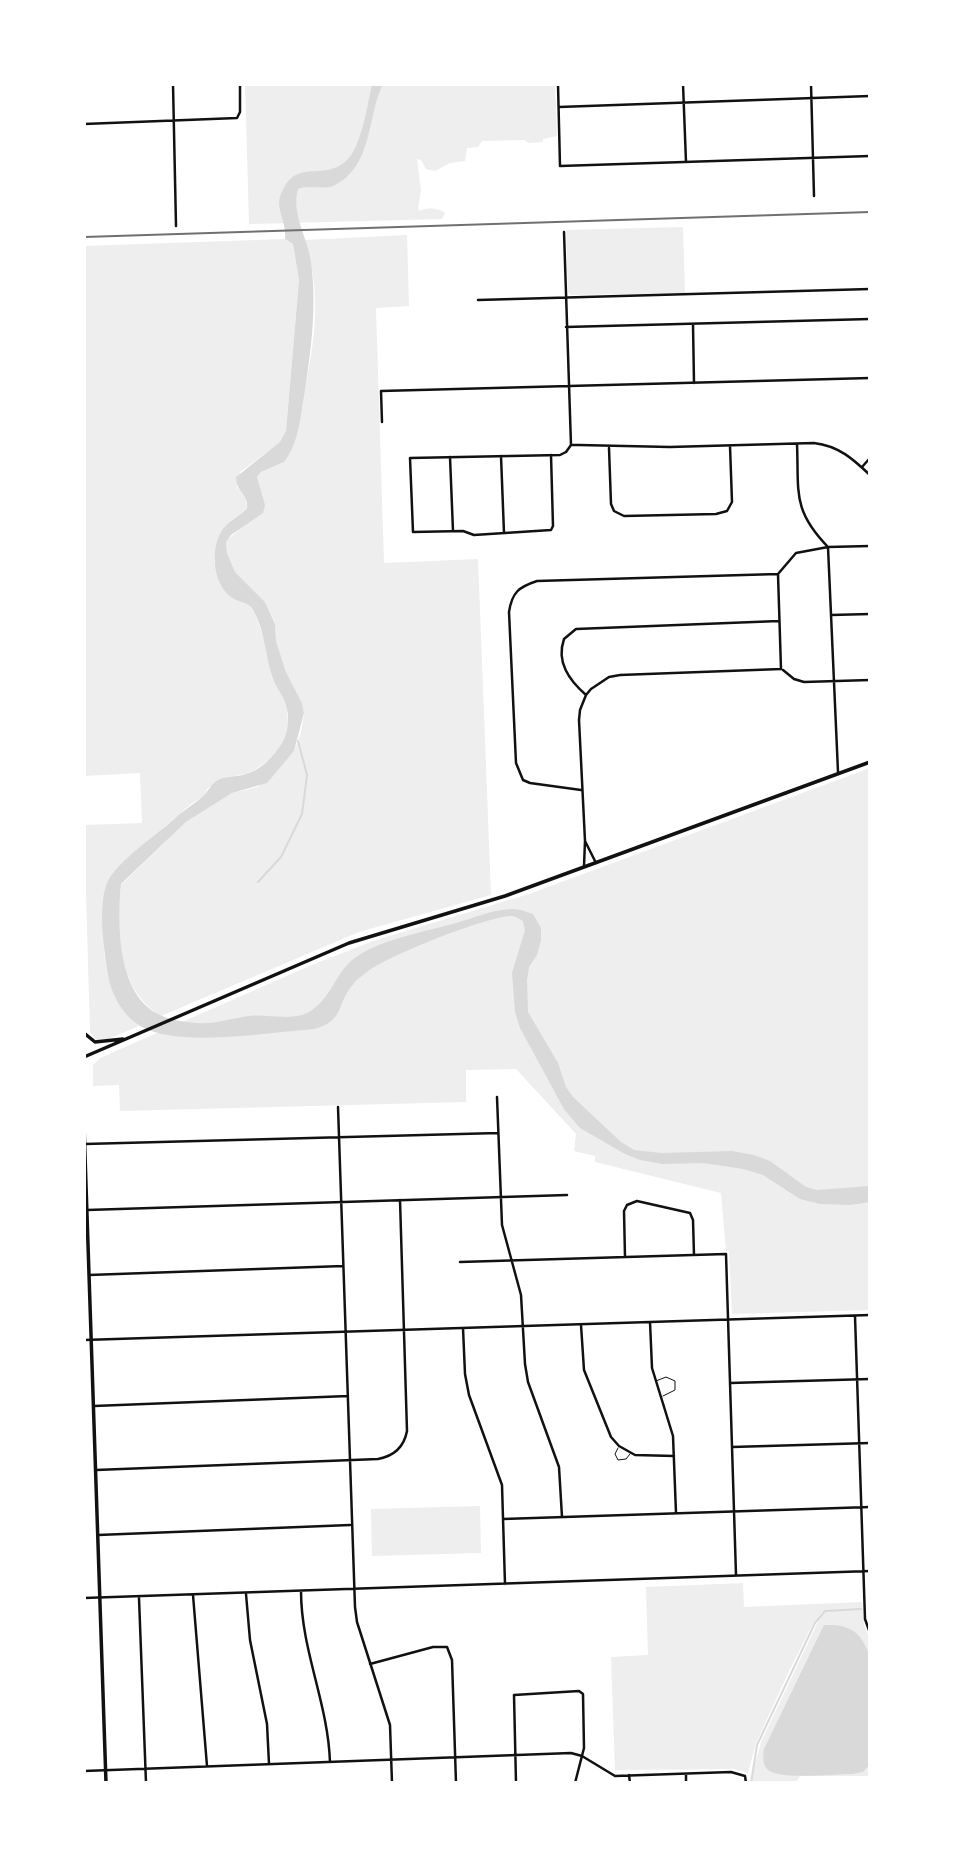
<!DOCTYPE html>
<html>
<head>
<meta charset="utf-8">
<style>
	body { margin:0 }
	#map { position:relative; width:954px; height:1867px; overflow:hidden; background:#fff; font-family:"DM Sans",sans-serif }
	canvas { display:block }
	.frame { position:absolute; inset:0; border:86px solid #fff; pointer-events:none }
</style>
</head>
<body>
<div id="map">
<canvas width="954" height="1867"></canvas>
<div class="frame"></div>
</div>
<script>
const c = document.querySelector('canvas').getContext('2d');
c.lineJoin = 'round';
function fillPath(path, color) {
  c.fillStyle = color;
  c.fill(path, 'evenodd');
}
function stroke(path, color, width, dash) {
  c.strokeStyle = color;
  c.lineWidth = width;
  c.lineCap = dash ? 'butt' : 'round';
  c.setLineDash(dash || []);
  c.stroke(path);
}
fillPath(new Path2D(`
	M245,84H555L557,136L543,139V142L529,143L524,140L482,141L478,147L467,148L465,161L450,163L435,171L426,169L421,160L417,159L421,190L418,209L420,211C425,207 440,208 445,213L442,219L252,224H249Z
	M683,227L685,293L571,295L568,292L566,230Z
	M407,235L409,306L376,308L384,563L478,559L491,895L359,932L161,1016C117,989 116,931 121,885L186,822L232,793L258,787L294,751L301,732L304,714L302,703L286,672L276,641L275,623L265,602L235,572L227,553L226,541L241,528L263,495L259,490L257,477L261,472L284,462C305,392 330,312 304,240Z
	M285,239L293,244L299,280L286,431L281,442L240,472L237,487L246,498L247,509L231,521L214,561L225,591L238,600L249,605L255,614L266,643L272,677L287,706L288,724L286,734L276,755L250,773L221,779L207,789L204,796L191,804L127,859L109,880L105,889L103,910L104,953L109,980L114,996L125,1012L139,1026L106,1040H96L90,1031L84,825L142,823L140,773L84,776V246Z
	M870,768V1310L732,1314L729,1251H726L721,1193L595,1162V1156L574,1151L576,1134L516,1069L466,1070V1102L120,1111L119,1085L93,1086V1065L100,1058L314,964L373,941L529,894Z
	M480,1506L481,1553L372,1556L371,1509Z
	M743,1583L744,1607L862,1602L864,1625L870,1639V1776H800L796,1783H750L761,1742L823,1611L812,1626L790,1669L756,1743L748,1773L734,1769L615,1770L611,1657L648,1655L646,1587Z`), '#eee');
fillPath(new Path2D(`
	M372,84H383C367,116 373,166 335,185C324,191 310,184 298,189C291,215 308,238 311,262C317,308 311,351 304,396C300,418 299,443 284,462L261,472L257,477L265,505L263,513L231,535L226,542L227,553L235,572L265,602L275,624L276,641L286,672L302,703L304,713L294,751L267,783L232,793L186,822L121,884C117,924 117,995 160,1015C170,1020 185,1022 196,1023C212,1025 233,1018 249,1016C267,1014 290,1021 307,1013C330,1001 333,978 351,961C375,940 425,932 456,923C474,918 494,909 513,909C520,909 527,912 533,914L541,928V940L537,955L529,967L527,980L528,1012L558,1063L566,1087L573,1097L621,1142L634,1150L661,1153L732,1151L754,1155L770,1161L806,1187L817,1190L870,1186V1202L850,1205L820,1204L800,1199L763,1175L743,1169L703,1163L663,1164L640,1160L625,1154L580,1128L564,1109L520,1028L515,1012L512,973L525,930L523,921C520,919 517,917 513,916C492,914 384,957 367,972C361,976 355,981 351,987C336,1006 344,1021 314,1029C270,1032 181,1048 142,1027C124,1017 111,995 108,975C104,951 97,903 108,881C118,861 155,836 173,820C182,811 193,805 202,797C209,791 211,783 220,779C228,776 238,777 246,774C264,769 283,748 287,730C288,723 289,716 287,709C285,697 275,687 272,676C265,654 265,630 253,610C248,601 239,603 231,597C212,583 210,547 223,529C229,521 239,516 247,509C249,493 237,495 236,477L280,442L286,431L299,280L293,244L285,239C287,223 276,209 280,197C295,155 321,183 346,161C361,149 368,103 372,84Z
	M824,1625C849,1624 861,1631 869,1655L870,1764L863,1772L852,1774C836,1774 779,1780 768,1770C762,1764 763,1757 764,1749Z`), '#d9d9d9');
stroke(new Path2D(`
	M258,882L281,857L302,814L307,775L298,741
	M751,1783L757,1745L815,1623L825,1611L861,1609`), '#d9d9d9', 2);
stroke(new Path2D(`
	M656,1381L666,1377L675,1381V1390L663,1396
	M618,1448L615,1454L618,1460L626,1459L630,1454`), '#111', 1);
stroke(new Path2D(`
	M173,84L176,226
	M558,84L560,166L870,156
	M683,84L686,162
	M811,84L814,196
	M559,107L870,96
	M84,124L237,118L240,112V84
	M564,232L571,445
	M478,300L870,289
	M693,324L694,383
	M566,327L870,319
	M382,422L381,391L870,378
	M797,444C799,492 792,510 828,547L870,546
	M609,448L611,504L614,511L624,516L716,514L727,511L732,502L730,446
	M551,455L553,526L551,530L474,535L463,531L413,532L410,458L560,455L566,452L571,445H579L670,447L814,443C839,446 853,459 870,475
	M501,456L504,533
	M450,457L453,531
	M862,467L870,458
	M831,615L870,614
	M783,670L794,679L804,682L870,680
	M586,695C569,680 556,662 564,639L576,629L779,621
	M581,790L530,783L523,780L516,763L509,612C512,592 519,587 537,581L778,574L796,553L828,547L838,772
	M585,841L596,863
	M584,866L585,841L579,720L580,710L586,695L591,689L609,677L620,675L781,669L778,574
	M497,1097L502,1225L521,1295L525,1364L528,1382L559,1467L562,1517
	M338,1107L355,1607L357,1622L390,1725L392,1783
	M85,1144L498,1133
	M87,1210L567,1195
	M625,1257L624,1211L627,1205L637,1201L690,1213L693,1220L694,1255
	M460,1262L726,1254L736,1575
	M89,1275L343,1266
	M855,1316L865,1619L870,1633
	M650,1322L652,1368L673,1436L676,1513
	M581,1325L584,1370L611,1437L619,1446L635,1455L674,1456
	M463,1328L465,1374L469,1395L502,1485L505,1584
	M84,1340L870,1315
	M730,1383L870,1379
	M94,1406L348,1396
	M732,1447L870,1443
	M96,1470L378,1459C394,1456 404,1447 407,1431L400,1200
	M503,1519L870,1507
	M98,1535L350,1525
	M301,1591C301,1650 328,1703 330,1762
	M246,1594L250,1640L267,1724L269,1764
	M193,1595L207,1766
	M84,1598L870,1571
	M139,1598L146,1783
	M370,1664L433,1647H447L452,1660L456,1783
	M84,1771L571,1753L582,1756L615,1776L731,1772L745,1776L746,1783
	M686,1774V1783
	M629,1775L630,1783
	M516,1783L514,1695L579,1691L583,1694L584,1748L575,1783`), '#111', 2.5);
stroke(new Path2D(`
	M84,1033L95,1042L123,1039
	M84,1057L349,943L505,896L870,762
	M84,1125L106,1783`), '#111', 3.5);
stroke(new Path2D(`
	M84,237L870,212`), '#707070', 2);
</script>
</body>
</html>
